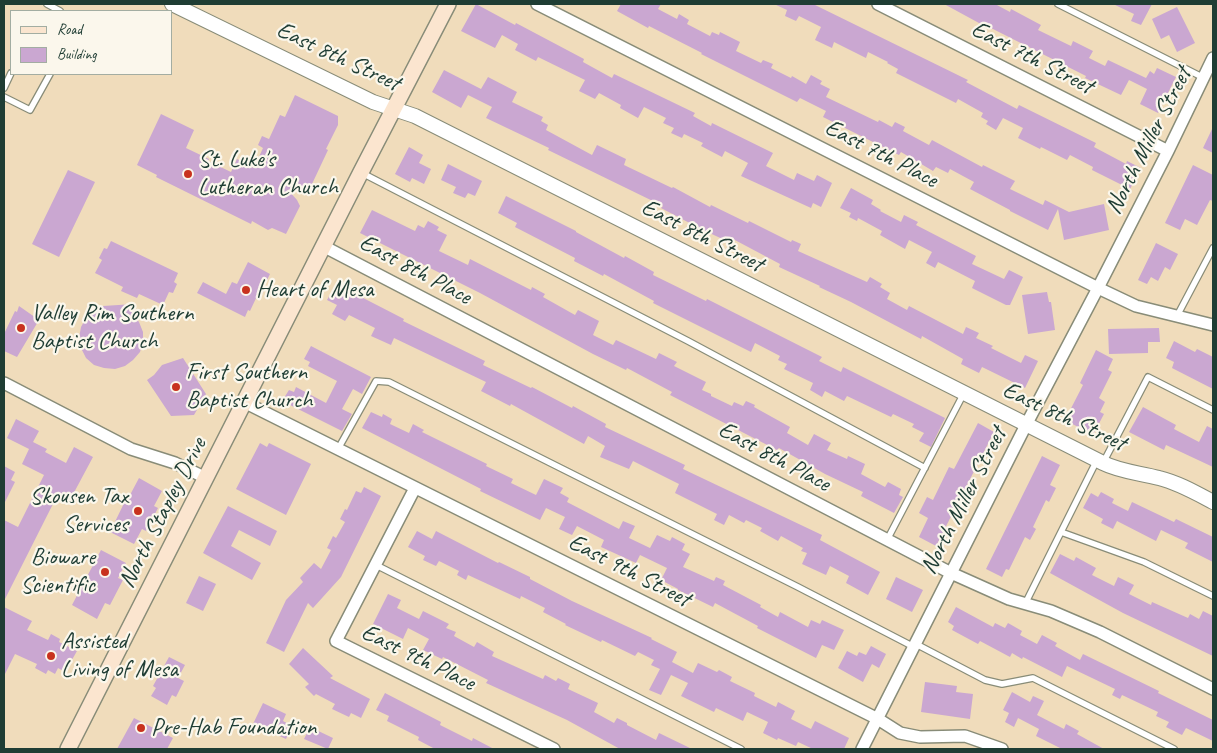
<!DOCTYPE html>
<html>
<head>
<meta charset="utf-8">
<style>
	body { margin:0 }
	#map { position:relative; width:1217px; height:753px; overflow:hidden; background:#f0dcbb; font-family:Caveat,sans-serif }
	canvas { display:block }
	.frame { position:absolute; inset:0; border:5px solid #1f3d34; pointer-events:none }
	.legend { position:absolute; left:10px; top:10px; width:162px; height:65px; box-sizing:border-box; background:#fbf7ec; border:1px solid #a3ada2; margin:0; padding:6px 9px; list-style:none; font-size:15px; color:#1f3d34 }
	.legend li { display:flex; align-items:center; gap:10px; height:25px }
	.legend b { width:25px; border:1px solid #a3ada2 }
</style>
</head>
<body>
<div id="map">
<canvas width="1217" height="753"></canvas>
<div class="frame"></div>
<ul class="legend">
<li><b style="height:6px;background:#fbe5cf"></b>Road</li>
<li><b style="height:14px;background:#caa7d1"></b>Building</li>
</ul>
</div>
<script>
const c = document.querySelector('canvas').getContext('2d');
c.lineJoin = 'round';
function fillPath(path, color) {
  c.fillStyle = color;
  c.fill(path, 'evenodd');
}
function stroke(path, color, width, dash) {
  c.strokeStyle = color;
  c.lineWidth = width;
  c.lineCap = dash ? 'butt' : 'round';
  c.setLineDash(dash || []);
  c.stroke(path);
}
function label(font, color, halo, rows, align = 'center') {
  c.font = font + ' Caveat,sans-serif';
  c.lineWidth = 4.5;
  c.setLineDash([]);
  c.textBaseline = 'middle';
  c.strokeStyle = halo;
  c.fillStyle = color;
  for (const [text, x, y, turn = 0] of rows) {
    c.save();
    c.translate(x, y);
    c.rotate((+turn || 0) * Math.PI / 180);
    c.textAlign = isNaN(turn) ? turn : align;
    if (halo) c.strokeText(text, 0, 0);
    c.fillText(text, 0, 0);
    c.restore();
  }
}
fillPath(new Path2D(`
	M476,4L515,25L516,23L584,59L583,62L612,78L614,74L695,113L693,116L711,126L712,123L773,153L766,166L794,180L797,173L814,181L817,175L832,183L821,207L813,203L811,208L741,176L748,163L725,151L722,157L701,146L703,143L684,134L682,138L671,133L674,128L663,123L666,118L644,107L638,118L620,108L621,105L599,93L595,99L579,91L585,80L538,57L536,61L515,50L518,44L502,35L495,48L461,31Z
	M621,4H661L658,9L677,19L679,14L689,20L687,24L710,36L712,32L719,35L720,32L740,42L736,51L761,63L763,60L773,64L771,68L791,78L792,76L806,84L811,75L822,81L820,84L830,89L826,97L878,122L879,120L892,127L895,122L905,127L903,131L929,145L932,140L982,167L983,165L1015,181L1010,189L1043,205L1045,200L1069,212L1104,204L1109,230L1064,240L1058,209L1048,230L1010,211V210L970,189L974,182L950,169L948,173L936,167L933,171L901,152L899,155L823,117L826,111L800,98L797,102L701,54L702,53L649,26L648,28L617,11Z
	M774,4H813L968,80L966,82L1017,109L1019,105L1096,143L1094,147L1126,164L1127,161L1141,168L1130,189L1092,170L1093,167L1070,155L1067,160L1041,147L1040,149L1018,138L1023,128L1003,118L996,130L986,124L988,121L981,117L983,113L958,99L956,103L896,73L898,69L887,63L888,62L868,52L866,58L834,42L832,48L815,40L821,27L799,16L796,21L785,16L787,10Z
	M944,4H995L1010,12L1011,9L1041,25L1038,30L1071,46L1073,41L1093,51L1089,58L1105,66L1108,60L1146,78L1150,71L1154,74L1157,68L1176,77L1158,113L1140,104L1147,89L1129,80L1121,95L1085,78L1086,76L991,28L990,29Z
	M1113,4H1152L1141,25L1131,21L1134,14Z
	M1177,7L1195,43L1177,52L1169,35L1161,39L1152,19Z
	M444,70L481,89L488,77L517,92L512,102L543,117L541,121L548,125L546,130L592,155L597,145L626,159L624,165L672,188L673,187L710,207L711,205L748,223L749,221L791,242L792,240L801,244L798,251L867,282L870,277L882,284L880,287L890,293L887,299L907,310L909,306L963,334L966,327L979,333L976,338L993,346L991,348L1021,363L1025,355L1038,361L1025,388L982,367L979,373L961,364L963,359L922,336L921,339L851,302L819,287L820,286L779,267L780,264L733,239L731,243L701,229L661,208L663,206L548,150L549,148L486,118L492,107L468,95L461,108L432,92Z
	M295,95L338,116V125L326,149L328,150L312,184L288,190L297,200L300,206L286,234L272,228L268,230L252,221L251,224L156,177L157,175L137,165L161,114L194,130L186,148L209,159L208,161L231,172L237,159L254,168L263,148L258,145L262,136L269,139L280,115L285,117Z
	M1213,127V153L1203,148Z
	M409,147L423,155L419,163L431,169L424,184L412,178L410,182L395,174Z
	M448,164L482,181L475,196L468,193L465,198L453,193L456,187L441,180Z
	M1193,165L1213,175V201L1210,200L1197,225L1185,219L1180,230L1165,223Z
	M68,170L95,182L59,257L32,244Z
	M851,188L873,200L871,204L881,210L880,211L901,222L904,215L918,222L916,225L976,256L972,264L1004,279L1009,270L1023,277L1010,305H1006L972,288L975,281L938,262L935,268L926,263L932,252L909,240L905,249L880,235L882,231L858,218L857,221L849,217L851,213L840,208Z
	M506,196L576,231V232L624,258L625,256L654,272L653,275L706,301L707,299L822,357L819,361L841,372L843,367L945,418L931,447L919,441L924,433L912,427L914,424L893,414L891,417L847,396L844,401L825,391L822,397L810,390L813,383L784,369L787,364L778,360L780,356L755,343L751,352L653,303L654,301L604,274L603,276L574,261L575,258L515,227L517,223L498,213Z
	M372,210L415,231L418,225L424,228L428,221L439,227L437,230L447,235L439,251L468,265L470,259L531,290L532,287L545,294L543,297L575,315L578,310L599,321L593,335L613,345L616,340L656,359L659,353L677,362L674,366L706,382L702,390L711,394V396L732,406L734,402L743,406L746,401L755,405L754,407L790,427L787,433L808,445L814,434L831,443L827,450L847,459L848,456L865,464L861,474L885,487L888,482L901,489L899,495L903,497L894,513L861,496L863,492L825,474L779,448L777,450L670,395L672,392L627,368L626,370L593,354L480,293L360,233Z
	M111,241L178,273L174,282L177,284L173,293L169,292L163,305L139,294L137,298L121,291L123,287L95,273L102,260L99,258L104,248L107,249Z
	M1156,243L1178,254L1170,270L1165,267L1158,281L1151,277L1147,284L1138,280Z
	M248,262L270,274L264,286L266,287L261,296L258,294L250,311L248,310L245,317L197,293L203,282L226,294L232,282L237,284Z
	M336,284L404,319L403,321L485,361L483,365L531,388L532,387L572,408L573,406L606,424L605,427L685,465L683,469L822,535L820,540L880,572L868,595L846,583L849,576L830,566L826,575L802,564L807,553L801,551L803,548L781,536L778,541L760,531L762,528L746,520L744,523L729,515L724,525L714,520L717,514L675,493L679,484L633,461L629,469L600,457L605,446L588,436L584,444L511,404L510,406L481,391L486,382L394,338L391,345L371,336L375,328L349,315L345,321L332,314L337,305L327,300Z
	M1047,292L1049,302H1051L1055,330L1028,334L1022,295Z
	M134,304L131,311L139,322L143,332V342L140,352L133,360L125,366L115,369L104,368L94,365L86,358L81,348L79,338L81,327L86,318L93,310L103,306Z
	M19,306L39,320L17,357L4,351V334L15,311L17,312Z
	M1159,328L1160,342H1148V353L1109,354L1108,329Z
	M1174,341L1195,352L1197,349L1213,357V389L1172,368L1174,362L1166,358Z
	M311,346L371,377L362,394L353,389L342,409L352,414L342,431L282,401L289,390L294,392L296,387L326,403L337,381L308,366L310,362L304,359Z
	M1096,350L1113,359L1108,370L1112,372L1099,398L1105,402L1100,412L1104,414L1093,435L1065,420L1083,385L1080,383Z
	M183,358L206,394L194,415L171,416L147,380L154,375L162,365Z
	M1143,407L1176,425L1174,429L1199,442L1207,426L1213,429V467L1166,445L1164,450L1129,432Z
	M371,412L382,417L383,414L392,419L390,424L409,433L413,424L424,430L422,432L487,464L486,466L513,479L511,483L536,495L544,479L563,488L560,493L569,498L567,502L619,529L623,521L635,526L629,538L650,548L657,535L670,541L672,537L685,544L682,550L690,554L683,567L714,581L716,577L725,581L723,585L761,605L760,607L778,617L780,612L808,627L811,620L820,624L822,620L844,630L834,650L822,645L816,658L757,628L758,626L715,603L713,607L678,590V589L661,580L667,568L640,555L636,563L601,547L604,540L577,526L572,535L559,529L565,517L546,508L540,520L480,491L481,489L362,428Z
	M16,419L39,431L33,442L47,449L45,452L66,463L74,447L93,457L70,500L58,494L4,601V520L18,527L44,475L22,464L29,449L7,438Z
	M978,423L994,432L936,546L919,537L928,518L919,513L927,497L933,500L949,467L954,469Z
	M260,443L267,447L269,443L311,464L286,515L236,489Z
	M1042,456L1060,465L1050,485L1056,488L1049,502L1046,500L1033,527L1036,529L1030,540L1025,537L1009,570L1006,569L1002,577L986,569Z
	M4,466L15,472L11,480L15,482L4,504Z
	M139,478L162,491L154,506L158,508L146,531L142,529L134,544L110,532L129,493L130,495Z
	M364,487L381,496L341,577L313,608L308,603L284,652L266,643L286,600L303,582L300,578L314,563L321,569L331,550L327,548L333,536L336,538L345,522L340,519L345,509L347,510L356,491L361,493Z
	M1101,492L1114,499L1112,503L1128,511L1132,502L1174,522L1176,519L1213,537V562L1185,548L1188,543L1161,530L1156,541L1117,521L1113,529L1101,523L1103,519L1083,508L1091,493L1098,497Z
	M228,506L277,531L270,546L239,530L231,546L261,563L252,580L203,553Z
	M417,531L432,539L436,531L498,563L499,562L530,577V579L572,601L652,638L651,639L677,652L672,662L693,673L698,663L717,672L719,670L732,677L730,681L755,693L754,696L776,707L778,702L795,711L791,719L811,729L815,721L849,738L844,749H813L798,742L796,746L778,738L777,740L763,733L768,722L747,712L743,721L716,708L714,712L681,696L688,683L671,675L661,695L649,690L660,669L651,665L654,660L638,652L635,656L602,640L601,642L565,625L566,624L543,612L545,608L521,596L520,599L468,575L466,580L457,575L459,571L439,561L436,566L423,560L425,556L408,547Z
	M101,550L126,563L118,578L123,580L110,605L105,603L97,619L72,605Z
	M1060,554L1074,561L1076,557L1096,568L1092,575L1114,586L1118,577L1134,585L1129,594L1151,605L1152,602L1188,618L1190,614L1199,619L1203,611L1213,616V656L1123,613L1050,573Z
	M199,576L216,584L203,611L186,603Z
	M896,577L923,590L912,612L886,599Z
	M388,594L401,600L397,608L419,619L423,611L449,624L446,628L456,632L454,636L474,647L477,642L494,652L492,656L543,679L545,675L556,681L558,678L570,684L568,689L598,703L594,712L614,723L617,718L627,723V725L656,740L659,733L692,749H620L567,720L486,683L488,680L443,657L442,659L423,650L429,639L408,628L403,639L373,624Z
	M4,607L32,621L27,630L48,640L51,634L60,639L59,642L77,651L65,672L58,668L55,674L48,670L46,674L35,668L37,664L15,654L4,676Z
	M956,607L993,627L995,623L1005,628L1008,623L1022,631L1020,635L1037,644L1042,635L1057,643L1055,646L1080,660L1083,654L1159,691L1158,693L1213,720V741L1186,728L1182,735L1166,727L1169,722L1156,716L1158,712L1122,695L1120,699L1112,695L1115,689L1067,666L1062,677L1023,657L1022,659L1012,653L1010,657L980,641L978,644L952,630L954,626L948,622Z
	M871,646L886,654L879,668L872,664L863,682L838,668L847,651L857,656L859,652L866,655Z
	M303,648L333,676L330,678L370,699L361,718L351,713L349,717L332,709L335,704L316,694L314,696L305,687L309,684L289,664Z
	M169,657L185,665L178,678L184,681L176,697L172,695L167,705L151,696L156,688L153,686Z
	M925,682L957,686L956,692L973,694L970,719L921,712Z
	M1012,692L1030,702L1033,696L1044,701L1037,715L1064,729L1066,724L1079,731L1077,734L1104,749H1062L1036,736L1039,729L1018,718L1014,727L1005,722L1009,713L1003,710Z
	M385,693L441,722L440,725L472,741L473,738L494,749H435L418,740L419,737L387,721L389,716L376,710Z
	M263,703L286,714L283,721L292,726L286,739L253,724Z
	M134,718L173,738L167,749H117Z
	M310,727L333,738L328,749L304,739Z`), '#caa7d1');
const service = new Path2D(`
	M47,4L60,11
	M1058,4L1204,78
	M4,88L11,73
	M4,97L30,110L50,74
	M362,173L688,341L925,468
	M1177,316L1213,248
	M338,449L376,381L389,382L798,587L914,647
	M1103,463L1148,377L1213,410
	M1061,532L1097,460
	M887,540L964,393
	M376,565L741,749
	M1025,604L1061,532L1144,562L1213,596
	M916,644L985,680L1002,684L1033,678L1174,749`);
const minor = new Path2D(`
	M537,4L1098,288L1136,306L1213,325
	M878,4L1168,151
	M323,246L951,573L1009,599L1051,611L1100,632L1213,689
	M4,383L131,449L175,463L206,478
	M244,402L878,719L900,733L920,737L965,736L1002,749
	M415,488L336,641L554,749
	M862,749L1026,425L1098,288L1168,151L1213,58`);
const tertiary = new Path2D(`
	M172,4L373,102L415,116L1103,463C1121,472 1141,473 1159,478C1179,483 1196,493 1213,502`);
const secondary = new Path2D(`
	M68,749L361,172L448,4`);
stroke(service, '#888c78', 8);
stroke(minor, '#888c78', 14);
stroke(tertiary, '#888c78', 16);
stroke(secondary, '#888c78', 18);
stroke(service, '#fff', 5.5);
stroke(minor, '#fff', 11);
stroke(tertiary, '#fff', 14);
stroke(secondary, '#fbe5cf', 15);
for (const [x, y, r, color] of [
	[188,174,5,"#c8321e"],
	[246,290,5,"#c8321e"],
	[21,328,5,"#c8321e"],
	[176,387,5,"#c8321e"],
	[138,511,5,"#c8321e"],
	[105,572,5,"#c8321e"],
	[51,656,5,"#c8321e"],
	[141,728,5,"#c8321e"]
]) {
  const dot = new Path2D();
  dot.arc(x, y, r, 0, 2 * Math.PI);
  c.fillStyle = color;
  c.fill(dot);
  stroke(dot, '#fbf7ec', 2);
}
label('24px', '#1f3d34', '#fbf7ec', [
	["East 8th Street",338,57,25],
	["East 7th Street",1032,58,27],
	["North Miller Street",1149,141,-63],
	["East 7th Place",881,154,27],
	["East 8th Street",702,236,27],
	["East 8th Place",415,270,28],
	["East 8th Street",1064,417,25],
	["East 8th Place",774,457,28],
	["North Miller Street",964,501,-63],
	["North Stapley Drive",163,513,-63],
	["East 9th Street",629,571,27],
	["East 9th Place",418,658,26]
]);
label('24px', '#1f3d34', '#fbf7ec', [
	["St. Luke's",198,160],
	["Lutheran Church",198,188],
	["Heart of Mesa",256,290],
	["Valley Rim Southern",31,314],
	["Baptist Church",31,342],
	["First Southern",186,373],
	["Baptist Church",186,401],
	["Skousen Tax",128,497,"right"],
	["Services",128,525,"right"],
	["Bioware",95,558,"right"],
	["Scientific",95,586,"right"],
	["Assisted",61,642],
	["Living of Mesa",61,670],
	["Pre-Hab Foundation",151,728]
], 'left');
</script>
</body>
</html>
